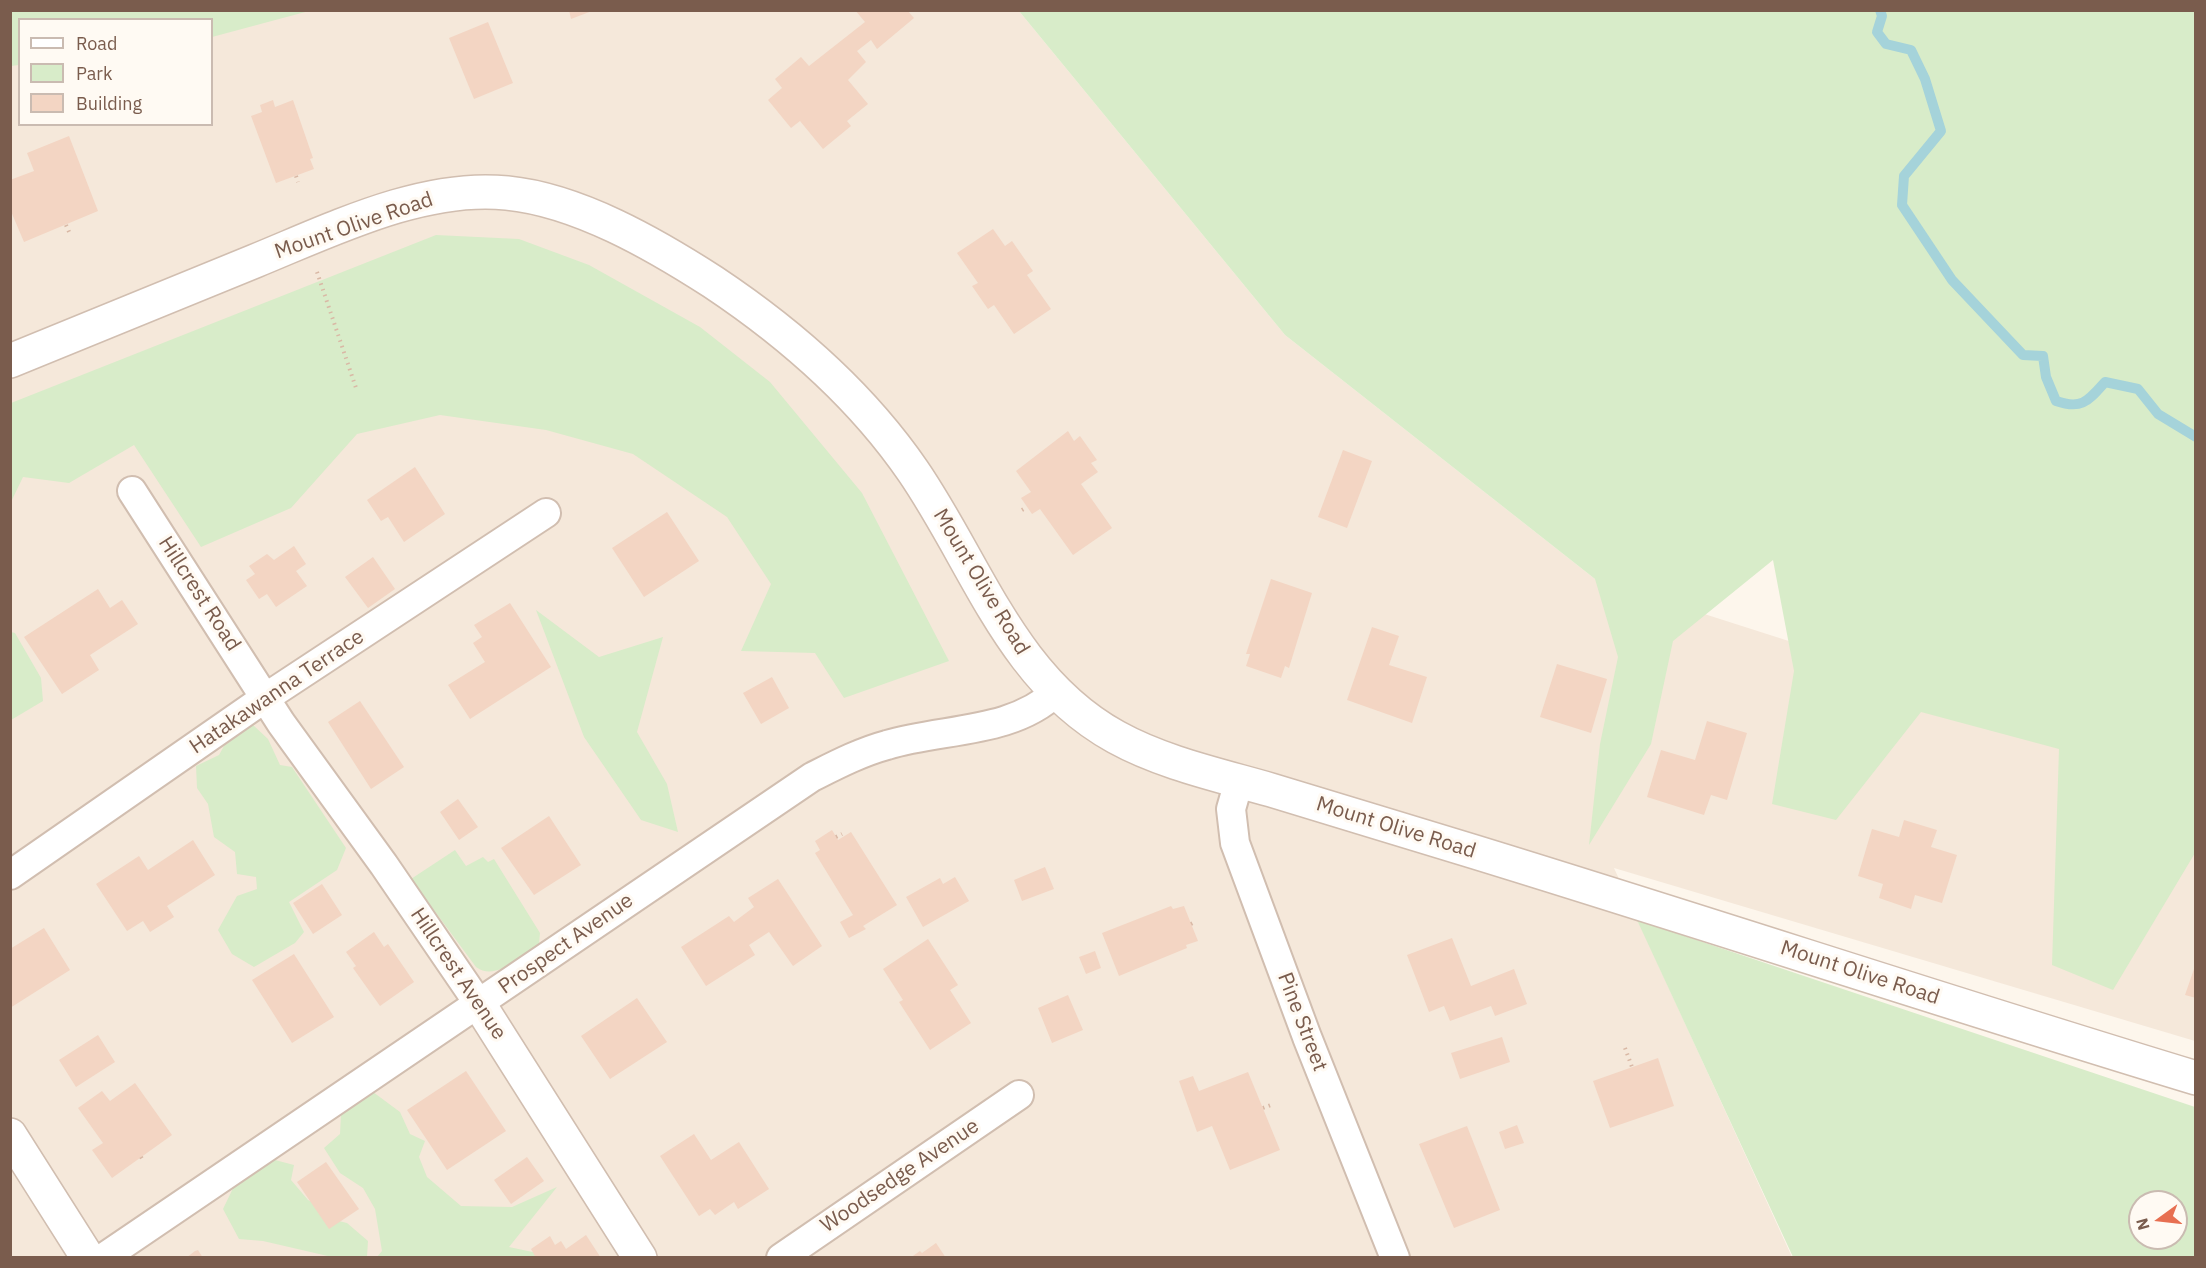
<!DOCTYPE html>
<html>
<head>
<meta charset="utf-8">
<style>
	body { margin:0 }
	#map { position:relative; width:2206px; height:1268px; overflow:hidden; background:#fdf6ec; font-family:"IBM Plex Sans",sans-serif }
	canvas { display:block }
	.frame { position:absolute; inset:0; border:12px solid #7a5c4d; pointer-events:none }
	.legend { position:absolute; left:18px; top:18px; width:195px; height:108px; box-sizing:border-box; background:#fffaf3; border:2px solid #cabbb1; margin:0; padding:8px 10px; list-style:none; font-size:18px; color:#7a5c4d }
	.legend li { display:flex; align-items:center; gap:12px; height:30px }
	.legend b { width:30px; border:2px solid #cabbb1 }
	.north { position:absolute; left:2128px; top:1190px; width:60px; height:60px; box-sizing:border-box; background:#fffaf3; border:2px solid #cabbb1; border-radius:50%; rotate:255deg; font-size:16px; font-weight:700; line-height:24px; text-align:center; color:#7a5c4d }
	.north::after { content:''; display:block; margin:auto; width:21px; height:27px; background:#e76f51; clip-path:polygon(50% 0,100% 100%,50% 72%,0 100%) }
</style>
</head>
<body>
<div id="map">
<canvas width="2206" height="1268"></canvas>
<div class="frame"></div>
<ul class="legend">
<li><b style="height:8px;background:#fff"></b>Road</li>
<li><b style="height:16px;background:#d8ecc9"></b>Park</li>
<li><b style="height:16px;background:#f3d5c3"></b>Building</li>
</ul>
<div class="north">N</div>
</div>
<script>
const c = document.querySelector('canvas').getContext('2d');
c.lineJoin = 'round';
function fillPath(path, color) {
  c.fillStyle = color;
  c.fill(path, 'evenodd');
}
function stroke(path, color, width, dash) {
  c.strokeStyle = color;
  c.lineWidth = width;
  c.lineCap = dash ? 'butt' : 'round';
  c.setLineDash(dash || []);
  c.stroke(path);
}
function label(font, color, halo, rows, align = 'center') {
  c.font = font + ' "IBM Plex Sans",sans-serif';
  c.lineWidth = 6;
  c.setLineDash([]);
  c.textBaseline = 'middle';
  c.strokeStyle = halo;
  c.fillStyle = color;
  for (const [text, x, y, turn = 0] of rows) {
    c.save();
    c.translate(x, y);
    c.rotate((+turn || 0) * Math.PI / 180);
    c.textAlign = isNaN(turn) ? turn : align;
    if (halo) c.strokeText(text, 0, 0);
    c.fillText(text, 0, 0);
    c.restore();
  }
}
fillPath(new Path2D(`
	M10,11H1019L1285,335L1595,579L2195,771V1041L1614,868L1792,1257H11ZM20,20H212V124H20Z`), '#f5e8da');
fillPath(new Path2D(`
	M10,11L11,10L309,11L212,37V20H20L19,65L11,66Z
	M1019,11H2195V853L2113,990L2052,965L2059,749L1921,712L1836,820L1772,804L1794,671L1773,560L1673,641L1651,744L1589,845L1600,744L1618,657L1595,579L1285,335Z
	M436,235L519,239L589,265L700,327L770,382L862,493L949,661L844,698L815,653L741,651L771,584L727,517L633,454L546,430L440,415L357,434L291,508L201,547L134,445L69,483L23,477L11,502V403Z
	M536,610L599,657L663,637L637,732L667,784L678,832L641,820L584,737Z
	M11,632L15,633L41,678L43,701L11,720Z
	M253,725L268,739L280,765L292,767L346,848L337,870L289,902L304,932L295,943L254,967L232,954L218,930L237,896L257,889L256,877L237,874L235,852L214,837L208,804L197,788L196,766L219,755L224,746Z
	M455,850L466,866L483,857L488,862L494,859L540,933L539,944C522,955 496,982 476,967L411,879Z
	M1637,920L2195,1107V1257H1793ZM2140,1202H2176V1238H2140Z
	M373,1092L400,1112L410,1134L425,1141L419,1157L427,1177L461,1206L512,1207L557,1187L509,1247L542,1254L543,1257H377L382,1251L375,1209L363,1188L340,1173L324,1148L340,1134L341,1114Z
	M275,1160L294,1165L291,1180L308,1200L317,1204L327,1218L347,1223L368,1241L367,1257H332L263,1241L239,1239L223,1209L237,1180Z`), '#d8ecc9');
stroke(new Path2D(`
	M1880,10L1882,16L1877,32L1886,44L1911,50L1925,79L1941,131L1904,176L1902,205L1952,280L2023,355L2043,356L2046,377L2056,401C2082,410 2088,401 2105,382L2138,389L2158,414L2196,437`), '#a5d3da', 10);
fillPath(new Path2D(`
	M569,10H592V11L571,19Z
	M855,10H907L914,18L877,49L871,40L857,51L866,62L848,80L868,104L847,121L851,126L823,149L800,121L791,128L768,100L782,88L775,79L801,57L809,66L865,22Z
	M488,22L513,83L474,99L449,38Z
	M273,100L275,107L293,100L313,158L310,159L314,169L276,183L251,116L262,112L260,105Z
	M69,136L98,211L24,242L10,209V180L34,171L27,153Z
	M993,229L1005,246L1012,241L1033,271L1027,275L1051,309L1014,334L994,305L988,309L972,286L978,283L957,253Z
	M1068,431L1074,441L1080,436L1097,460L1091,463L1098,472L1081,484L1112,528L1073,555L1040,509L1032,514L1021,498L1031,492L1016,471Z
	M1343,450L1372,461L1347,528L1318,517Z
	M415,467L445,514L404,542L388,517L381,521L367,500Z
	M667,512L699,561L644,597L612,548Z
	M294,546L306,564L296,571L307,586L276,607L267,594L259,599L246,580L255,574L249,566L267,554L274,560Z
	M373,557L395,589L368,608L345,577Z
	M1271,579L1312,593L1289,668L1285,666L1281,678L1246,666L1250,654H1246Z
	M98,589L110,608L122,600L138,624L90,655L99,670L62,694L24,637Z
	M510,603L551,667L470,719L448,685L485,662L473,643L482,637L474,625Z
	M1372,627L1399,636L1389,665L1427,677L1412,723L1347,700Z
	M1557,664L1607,679L1591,733L1540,717Z
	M772,677L789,708L761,724L743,693Z
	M360,701L404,767L371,789L328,722Z
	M1707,721L1747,733L1727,800L1711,795L1704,815L1647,797L1661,750L1695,760Z
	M458,799L478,827L459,840L440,812Z
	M549,816L581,865L534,895L501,848Z
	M1904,820L1937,830L1931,847L1957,855L1942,903L1915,895L1911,909L1879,898L1883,884L1858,876L1872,829L1899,837Z
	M832,830L838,840L851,832L897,905L863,926L866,929L849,938L840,922L853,915L815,853L820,850L815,841Z
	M193,840L215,875L167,906L174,917L150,932L143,921L127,931L96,884L139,856L148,870Z
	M1045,867L1054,889L1022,901L1014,880Z
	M955,877L969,901L923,927L906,897L940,878L943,884Z
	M778,879L822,946L793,966L769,932L749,945L755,955L706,986L681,947L729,916L734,922L754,907L748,898Z
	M322,884L342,915L313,934L293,903Z
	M1171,906L1173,909L1184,906L1198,941L1186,945L1187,948L1119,976L1102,933Z
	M44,928L70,970L10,1008V949Z
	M374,932L384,947L388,944L414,982L380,1006L353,968L356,966L346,952Z
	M1452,938L1471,986L1514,969L1527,1004L1495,1016L1491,1006L1450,1021L1444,1006L1429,1012L1407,955Z
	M928,939L958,985L950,990L971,1023L930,1050L899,1002L903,1000L883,969Z
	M1095,951L1101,968L1086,974L1079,957Z
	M294,954L334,1017L292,1043L252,980Z
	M2195,966H2196V998L2185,995Z
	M1068,995L1083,1030L1052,1043L1038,1008Z
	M637,998L667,1042L610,1079L581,1036Z
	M98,1035L115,1062L76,1087L59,1060Z
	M1502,1037L1510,1062L1460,1079L1451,1053Z
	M1658,1058L1674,1106L1610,1128L1593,1081Z
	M466,1071L506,1131L447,1170L407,1110Z
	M1248,1072L1280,1150L1230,1170L1212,1126L1197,1132L1179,1081L1193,1076L1199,1091Z
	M135,1083L172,1135L112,1178L92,1150L103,1143L78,1108L102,1091L110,1101Z
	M1517,1125L1524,1143L1505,1149L1499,1132Z
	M1467,1126L1500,1210L1454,1228L1419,1144Z
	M694,1134L711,1160L739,1142L769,1189L738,1209L734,1202L715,1215L710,1209L699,1216L660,1156Z
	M527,1157L544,1181L511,1204L494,1180Z
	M326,1162L359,1209L329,1229L297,1182Z
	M586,1235L601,1258H536L531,1249L550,1236L555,1245L561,1241L566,1249Z
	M936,1243L946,1258H910L920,1251L922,1253Z
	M198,1250L203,1258H186L195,1251Z`), '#f3d5c3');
const minor = new Path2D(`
	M132,491L281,723L384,865L479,1004
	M1239,781L1231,809L1235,843L1307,1037L1395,1258
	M10,875L265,698L546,513
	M103,1258L812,777C836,765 861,752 887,745C942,728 1012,734 1056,692
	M781,1258L1019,1095`);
const tertiary = new Path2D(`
	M10,361C92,328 173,294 255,261C331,230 423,184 507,193C578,200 654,244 713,282C791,334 860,394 913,471C977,564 1011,679 1116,737C1163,763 1219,775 1271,790C1339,810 1407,832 1475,852C1716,926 1955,1005 2196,1078
	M479,1004L640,1258
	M10,1135L88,1258`);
stroke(minor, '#d1beb0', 32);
stroke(tertiary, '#d1beb0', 36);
stroke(new Path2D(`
	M296,176L298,182
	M66,225L70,234
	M317,272L356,388
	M1022,510L1027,507
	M836,837L842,834
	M1191,924L1195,922
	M1625,1048L1632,1067
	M1263,1108L1271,1105
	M141,1157L143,1160`), '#d9b8a5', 4, [1.5, 4.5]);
stroke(minor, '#fff', 28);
stroke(tertiary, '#fff', 33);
label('21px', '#7a5c4d', '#fffaf3', [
	["Mount Olive Road",354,226,-19],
	["Mount Olive Road",981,582,59],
	["Hillcrest Road",199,594,57],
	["Hatakawanna Terrace",277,692,-34],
	["Mount Olive Road",1396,828,17],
	["Prospect Avenue",566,944,-35],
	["Mount Olive Road",1860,973,18],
	["Hillcrest Avenue",458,974,56],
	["Pine Street",1302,1022,69],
	["Woodsedge Avenue",900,1176,-34]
]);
</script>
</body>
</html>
